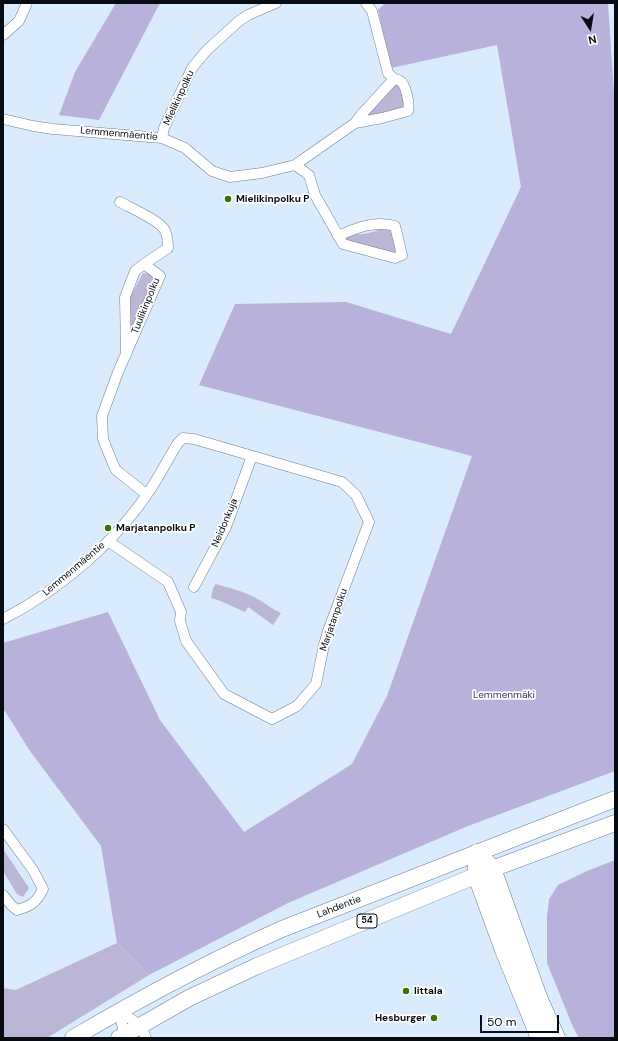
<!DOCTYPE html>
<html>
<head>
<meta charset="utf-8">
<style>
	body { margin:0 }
	#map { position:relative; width:618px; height:1041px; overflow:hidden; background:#d9ebfc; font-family:"DM Sans",sans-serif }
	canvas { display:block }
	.frame { position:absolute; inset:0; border:4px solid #070c12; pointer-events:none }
	.north { position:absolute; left:570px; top:8px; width:40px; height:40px; -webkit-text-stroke:3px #fff; paint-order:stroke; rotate:168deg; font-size:11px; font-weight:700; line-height:16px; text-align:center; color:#070c12 }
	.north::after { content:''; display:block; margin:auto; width:14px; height:18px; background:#070c12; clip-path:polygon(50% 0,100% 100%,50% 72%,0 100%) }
	.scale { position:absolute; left:480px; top:1015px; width:79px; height:18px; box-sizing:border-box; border:2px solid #070c12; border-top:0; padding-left:5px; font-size:12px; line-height:14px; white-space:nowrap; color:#070c12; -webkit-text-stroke:3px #fff; paint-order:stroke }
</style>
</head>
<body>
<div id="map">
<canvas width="618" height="1041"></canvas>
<div class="frame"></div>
<div class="north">N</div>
<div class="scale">50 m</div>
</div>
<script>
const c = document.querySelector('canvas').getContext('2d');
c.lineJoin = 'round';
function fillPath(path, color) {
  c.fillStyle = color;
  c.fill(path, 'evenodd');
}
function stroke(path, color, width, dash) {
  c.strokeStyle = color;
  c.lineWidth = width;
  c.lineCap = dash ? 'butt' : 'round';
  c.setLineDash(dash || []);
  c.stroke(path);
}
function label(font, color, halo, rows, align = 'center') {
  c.font = font + ' "DM Sans",sans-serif';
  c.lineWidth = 3.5;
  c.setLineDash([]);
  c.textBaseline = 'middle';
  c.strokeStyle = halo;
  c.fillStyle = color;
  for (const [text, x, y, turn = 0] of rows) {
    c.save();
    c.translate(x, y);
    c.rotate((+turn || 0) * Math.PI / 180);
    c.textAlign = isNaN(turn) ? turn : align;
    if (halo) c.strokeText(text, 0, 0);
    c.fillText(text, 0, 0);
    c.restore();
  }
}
fillPath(new Path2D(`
	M398,84L405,102L402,108L373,116L366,117L394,85Z
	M383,226C396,228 395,239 396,249L394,253L347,242V238L349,234C360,235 375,234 383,226Z
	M143,273L151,274L153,279L130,331L128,301Z
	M216,584C229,588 243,591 256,598C265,603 272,609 281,613L273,625L251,609L248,607L245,612L218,600L211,598L213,588Z
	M3,849L29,888L23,897L17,894L3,871Z
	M117,943L149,975L47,1038H3V988L16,990Z`), '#bbb6d6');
fillPath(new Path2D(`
	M116,3H160L99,120L59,115L75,72Z
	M385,3H608L615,109V771L468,826L288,903L149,975L117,943L101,846L30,751L3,708V643L108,612L160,720L244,832L352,764L387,696L472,456L199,385L235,304L346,302L451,334L521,187L497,45L391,68L378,10Z
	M615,860V1038H579L573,1027L547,963V916L549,899L558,885L587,871Z`), '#b8b1db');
const street = new Path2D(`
	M366,3L372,11L388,73L394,79
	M3,35L19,21L27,3
	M3,119L33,126L53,129L162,138L185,148L212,171L230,177L262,173L295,165L355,123L361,115L394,79C396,79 398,79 400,81C406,84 410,105 408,111L382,118L355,123
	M162,138L164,128L192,68L207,50L239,21L248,15L276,3
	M295,165L309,175L315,195L343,244L395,258L402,255L395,226C375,220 356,228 338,236
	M120,202C131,208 158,220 164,229C168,235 168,242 168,248L144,264
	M126,355L125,297L135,271L144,264L160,276L118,372L102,416L103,439L113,464L116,470L146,494
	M194,587L226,527L252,456
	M3,619C60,590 117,541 152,487C161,473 169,457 178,443L183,438L194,439L342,482L356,495L369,522L328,631L324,645L316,684L297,706L272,719L224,694L186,641L180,621L181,612L168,582L108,541
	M3,829L33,870L43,889C37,902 31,906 17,910L11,905L3,895
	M119,1011L141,1026L146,1038
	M119,1011L125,1038`);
const primary = new Path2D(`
	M73,1038C141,998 210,961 282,929L615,799
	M119,1038L189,998L257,966L492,869L615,823`);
const highway = new Path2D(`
	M477,853L492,869L539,1000L556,1038
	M477,853V876L504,950L540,1038`);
stroke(street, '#6f7f8e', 11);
stroke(primary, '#6f7f8e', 17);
stroke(highway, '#6f7f8e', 19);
stroke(street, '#fff', 10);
stroke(primary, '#fff', 16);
stroke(highway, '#fff', 18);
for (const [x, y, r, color] of [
	[228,199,4,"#377308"],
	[108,528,4,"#377308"],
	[406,991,4,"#377308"],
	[434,1018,4,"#377308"]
]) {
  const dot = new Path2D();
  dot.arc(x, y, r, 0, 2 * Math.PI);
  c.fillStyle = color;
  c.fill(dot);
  stroke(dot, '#fff', 1.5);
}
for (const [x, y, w] of [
	[367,921,20]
]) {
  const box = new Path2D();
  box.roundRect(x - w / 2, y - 7, w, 14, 3);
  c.fillStyle = '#fff';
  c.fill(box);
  stroke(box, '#070c12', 1);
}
label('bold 9px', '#070c12', null, [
	["54",367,921]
]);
label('10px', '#070c12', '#fff', [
	["Mielikinpolku",179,98,-65],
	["Lemmenmäentie",119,134,5],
	["Tuulikinpolku",146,306,-68],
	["Neidonkuja",225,523,-67],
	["Lemmenmäentie",74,569,-40],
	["Marjatanpolku",334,620,-71],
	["Lahdentie",339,907,-21]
]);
label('bold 10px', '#070c12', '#fff', [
	["Mielikinpolku P",236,199],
	["Marjatanpolku P",116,528],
	["Iittala",414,991],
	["Hesburger",426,1018,"right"]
], 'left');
label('10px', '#3b2e63', '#fff', [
	["Lemmenmäki",504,695]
]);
</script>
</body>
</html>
